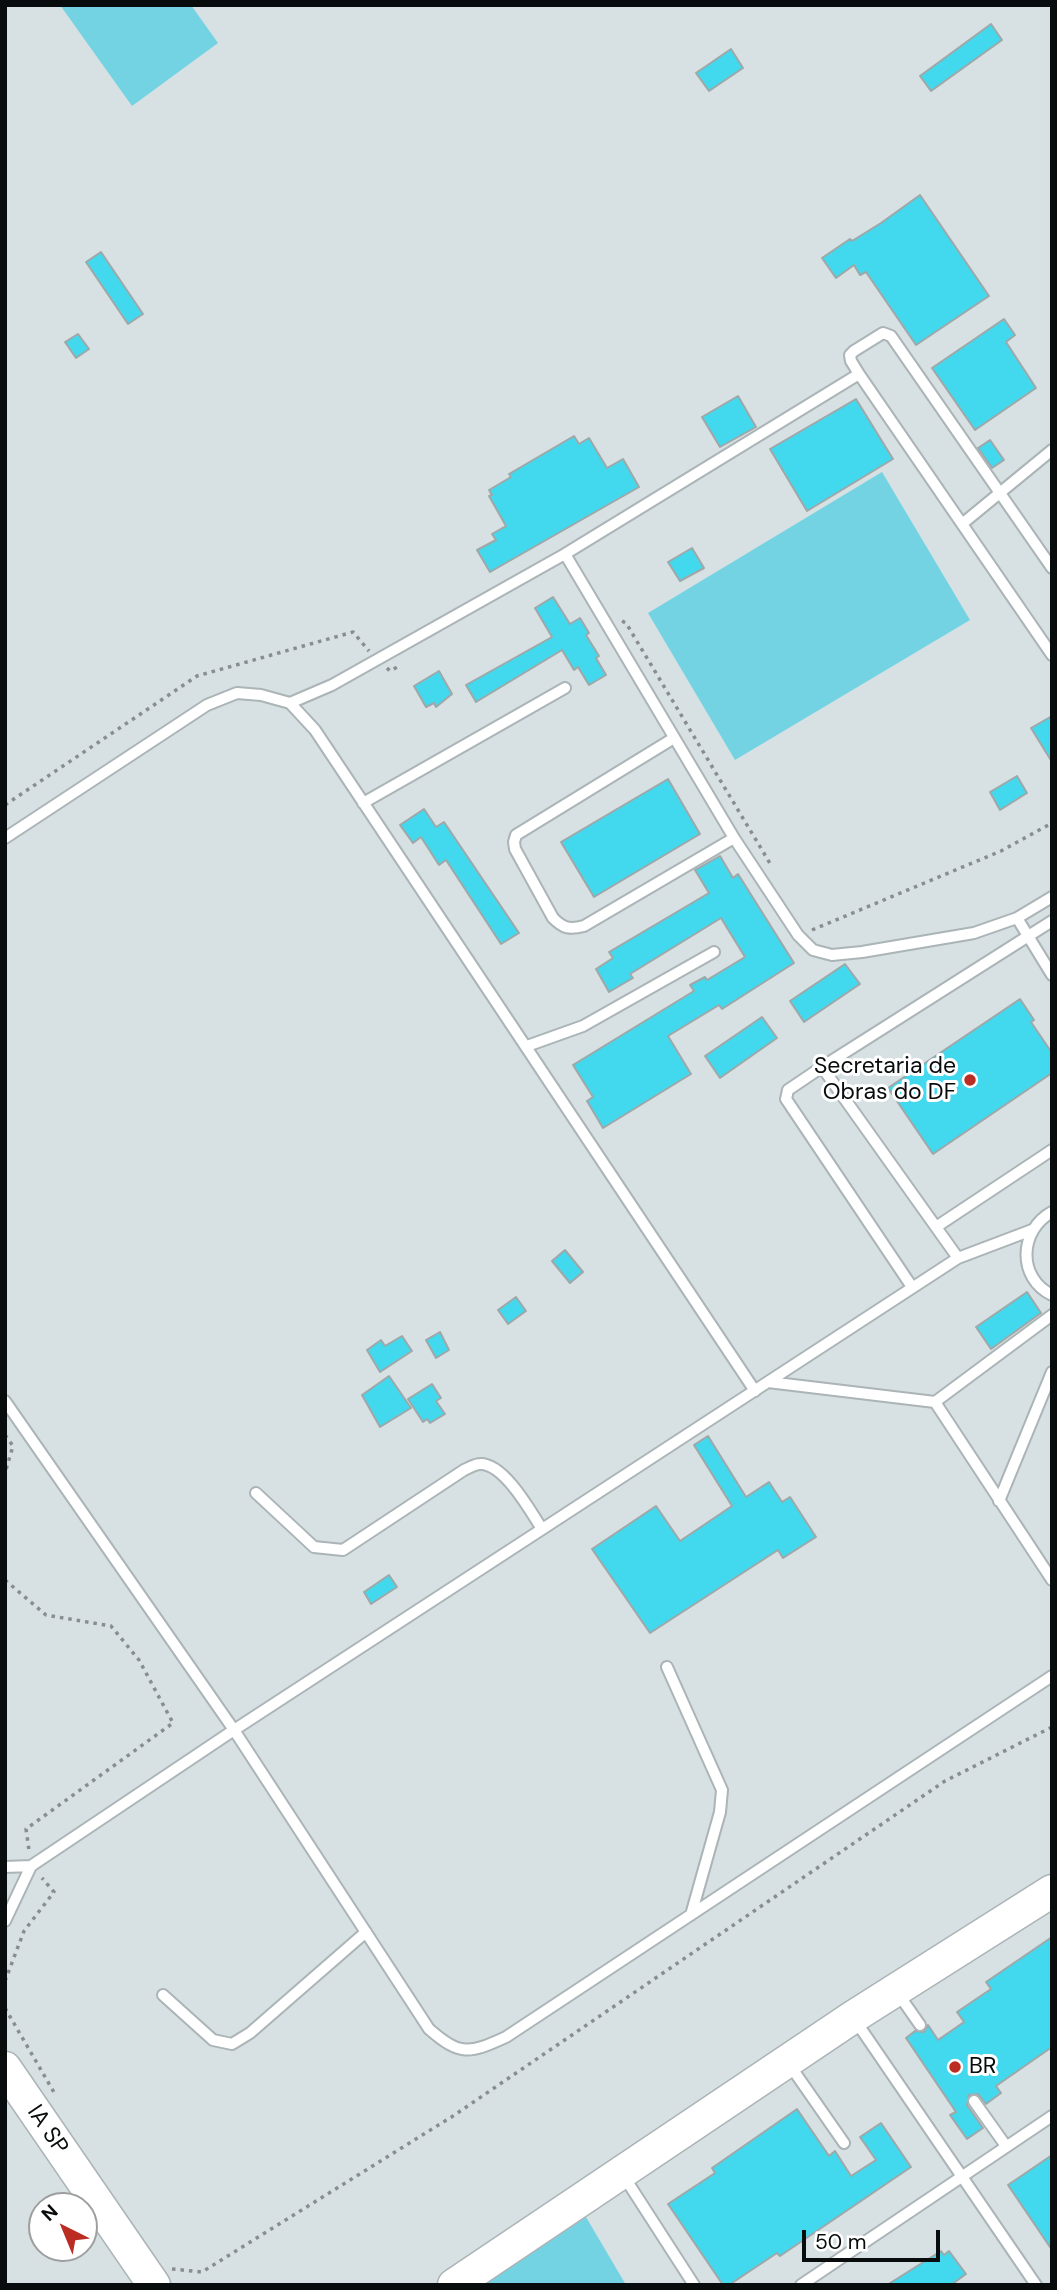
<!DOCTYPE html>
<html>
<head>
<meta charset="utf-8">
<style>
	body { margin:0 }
	#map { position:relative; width:1057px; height:2290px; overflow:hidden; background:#d7e0e2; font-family:"DM Sans",sans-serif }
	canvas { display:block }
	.frame { position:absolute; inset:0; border:7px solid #090c0c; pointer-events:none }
	.north { position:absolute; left:28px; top:2192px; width:70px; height:70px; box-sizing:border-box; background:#fff; border:2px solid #9d9e9e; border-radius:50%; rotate:317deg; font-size:19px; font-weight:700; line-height:28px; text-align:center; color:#090c0c }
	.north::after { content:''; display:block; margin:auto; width:24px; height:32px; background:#bb2d23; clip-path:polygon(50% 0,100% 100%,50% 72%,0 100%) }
	.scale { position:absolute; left:802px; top:2230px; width:138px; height:32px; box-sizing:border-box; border:4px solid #090c0c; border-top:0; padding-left:9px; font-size:21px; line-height:24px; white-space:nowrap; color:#090c0c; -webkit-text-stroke:5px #fff; paint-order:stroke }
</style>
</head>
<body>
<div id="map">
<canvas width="1057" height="2290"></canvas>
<div class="frame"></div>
<div class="north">N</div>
<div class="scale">50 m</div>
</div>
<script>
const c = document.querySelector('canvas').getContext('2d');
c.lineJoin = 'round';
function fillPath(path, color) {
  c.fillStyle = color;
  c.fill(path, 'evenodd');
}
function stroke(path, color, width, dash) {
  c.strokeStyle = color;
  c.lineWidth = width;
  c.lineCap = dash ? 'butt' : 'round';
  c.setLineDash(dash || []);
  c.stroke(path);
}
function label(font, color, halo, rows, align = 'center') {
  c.font = font + ' "DM Sans",sans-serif';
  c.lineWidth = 6;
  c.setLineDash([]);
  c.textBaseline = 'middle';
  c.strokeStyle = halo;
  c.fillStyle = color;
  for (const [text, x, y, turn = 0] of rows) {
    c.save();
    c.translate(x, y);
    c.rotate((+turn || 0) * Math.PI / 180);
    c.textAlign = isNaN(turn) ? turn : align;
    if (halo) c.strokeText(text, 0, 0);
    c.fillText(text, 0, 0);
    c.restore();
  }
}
fillPath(new Path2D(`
	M60,5H191L218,43L132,106Z
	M882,472L970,620L735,760L648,613Z
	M586,2217L626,2285H484Z`), '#73d3e2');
const building = new Path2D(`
	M991,24L1002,40L931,91L920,76Z
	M731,49L743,68L709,91L696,73Z
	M920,195L989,296L916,345L866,272L860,275L854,265L836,278L822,258L850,239L852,241L881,223Z
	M101,252L143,314L128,324L86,262Z
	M1004,319L1015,335L1006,342L1036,388L975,430L932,368Z
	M78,334L89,349L76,358L65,342Z
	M738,396L756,427L720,447L702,417Z
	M856,399L893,459L807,511L770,449Z
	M574,436L579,444L589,438L607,468L623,459L639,487L490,572L477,550L496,540L492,534L506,526L489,496L492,495L489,490L511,477L509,474Z
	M990,440L1004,460L992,468L978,448Z
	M692,548L704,568L680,581L668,562Z
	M553,597L570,624L580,618L589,633L586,635L599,656L596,658L606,675L589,685L578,667L574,670L562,650L476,702L466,685L552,637L535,608Z
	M439,671L452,694L436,707L434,703L426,707L414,686Z
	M1052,716V762L1031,728Z
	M1017,776L1027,793L1000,810L990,792Z
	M668,779L700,834L594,897L561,842Z
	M424,809L436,827L444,822L519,933L501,944L446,860L439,865L421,837L413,843L400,825Z
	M720,856L733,878L738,874L794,963L722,1009L719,1005L668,1036L691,1074L603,1128L587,1101L593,1097L573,1065L694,991L690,985L705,977L707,980L745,957L721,918L630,974L633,978L609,992L596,969L613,958L609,952L709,893L695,870Z
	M845,964L860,984L804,1022L790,1001Z
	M1020,999L1034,1020L1031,1022L1052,1053V1073L933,1154L888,1088Z
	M762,1017L777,1038L720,1078L705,1056Z
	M565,1250L583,1272L570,1283L552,1261Z
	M1027,1292L1041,1313L991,1349L976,1327Z
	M516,1297L526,1311L508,1324L498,1310Z
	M440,1332L449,1350L436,1358L426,1340Z
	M402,1336L412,1351L380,1372L367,1350L381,1340L385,1346Z
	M389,1376L411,1408L380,1427L362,1395Z
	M432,1384L441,1398L436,1401L445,1414L430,1423L427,1419L423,1422L408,1399Z
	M708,1436L746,1497L769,1482L782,1502L790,1497L816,1537L783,1558L778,1550L650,1633L592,1549L656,1506L680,1541L732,1506L694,1445Z
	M389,1575L397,1587L371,1604L364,1592Z
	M1052,1937V2047L996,2086L1001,2093L986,2104L978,2094L969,2095L967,2105L983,2128L967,2139L950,2115L956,2112L906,2038L915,2031L924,2032L928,2025L938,2040L964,2022L957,2012L991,1989L986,1982Z
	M797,2109L829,2156L835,2151L851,2176L876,2160L860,2137L881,2123L911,2167L780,2256L777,2253L729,2285H723L668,2204L715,2173L712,2168Z
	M1052,2155V2250L1008,2185Z
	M941,2251L944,2255L949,2251L966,2274L951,2285H887Z`);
fillPath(building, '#42d8ed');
stroke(building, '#9fa8a9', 2);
const lane = new Path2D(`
	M962,524L1052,450
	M565,554L734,838L798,935L813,950L832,955L862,952L974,933L1017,918L1052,975
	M1052,568L891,336L883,333L854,351L850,355L851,361L859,374L1052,655
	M290,703L332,685L565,554L859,374
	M674,738L516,835L514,842L515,849L553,918C563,928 569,930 584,926L734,838
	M363,803L565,688
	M5,838L207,705L237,693L261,695L290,703L315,730L755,1391
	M1017,918L1052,897
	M527,1046L583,1026L714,952
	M822,1067L958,1258
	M1052,1212C1019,1230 1017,1278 1052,1295
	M936,1227L1052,1150
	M912,1287L786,1099L788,1090L822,1067L1052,921
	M768,1382L935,1402L1052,1315
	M5,1401L234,1730L429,2029C460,2056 469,2054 506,2037L1052,1676
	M935,1402L1052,1580
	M256,1493L314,1547L343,1550L464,1470C469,1468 475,1464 480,1464C504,1463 531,1512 542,1529
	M999,1501L1052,1372
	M667,1667L722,1790L720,1812L691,1915
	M5,1867L31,1866L234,1730L958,1258L1032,1230
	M5,1921L31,1866
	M897,1992L920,2025
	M163,1995L213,2040L232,2044L250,2033L366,1932
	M855,2020L1036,2285
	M789,2064L844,2143
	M974,2101L1006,2146
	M623,2175L694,2285
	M801,2285L1052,2116`);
const secondary = new Path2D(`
	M5,2068L154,2285
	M454,2285L853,2017L1052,1891`);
stroke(lane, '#abb4b6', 14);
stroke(secondary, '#abb4b6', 35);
stroke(new Path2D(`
	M622,621L626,623L771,865
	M387,668L390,671L401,665
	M5,805L197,676L353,632L369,651
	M812,930L1001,851L1052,823
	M5,1435L13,1446L5,1473
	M5,1580L46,1615L111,1626L139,1660L173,1723L26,1829L29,1850
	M5,1981L24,1931L54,1892L42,1878
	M5,2008L55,2094
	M172,2269L202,2272L453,2116L945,1781L1052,1727`), '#888e90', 3.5, [3.5, 5]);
stroke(lane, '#fff', 10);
stroke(secondary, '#fff', 32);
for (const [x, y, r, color] of [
	[970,1080,7,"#bb2d23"],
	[955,2067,7,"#bb2d23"]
]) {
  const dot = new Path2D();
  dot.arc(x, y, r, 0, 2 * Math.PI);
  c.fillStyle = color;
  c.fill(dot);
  stroke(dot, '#fff', 2.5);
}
label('23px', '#090c0c', '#fff', [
	["Secretaria de",956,1067],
	["Obras do DF",956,1093],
	["BR",969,2067,"left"]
], 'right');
label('23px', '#090c0c', '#fff', [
	["IA SP",47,2130,56]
]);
</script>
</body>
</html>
